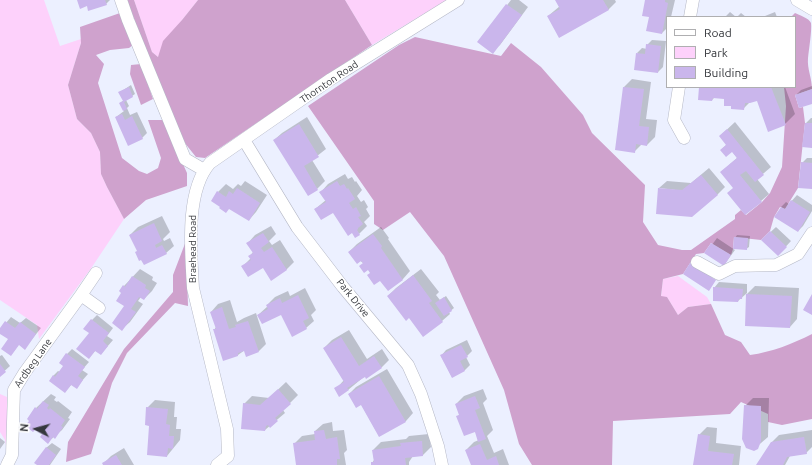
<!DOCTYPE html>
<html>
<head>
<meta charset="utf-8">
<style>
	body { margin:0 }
	#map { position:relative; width:812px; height:465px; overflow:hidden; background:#ecf0ff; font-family:Ubuntu,sans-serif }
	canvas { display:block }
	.legend { position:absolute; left:666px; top:16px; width:130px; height:72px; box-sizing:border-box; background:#fff; border:1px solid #afafb1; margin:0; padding:5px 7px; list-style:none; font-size:12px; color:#36383d }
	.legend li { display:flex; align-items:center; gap:8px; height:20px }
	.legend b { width:20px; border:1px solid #afafb1 }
	.north { position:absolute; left:16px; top:409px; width:40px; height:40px; -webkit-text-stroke:3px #fff; paint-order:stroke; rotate:276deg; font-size:11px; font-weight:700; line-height:16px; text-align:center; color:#36383d }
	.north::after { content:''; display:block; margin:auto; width:14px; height:18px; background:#36383d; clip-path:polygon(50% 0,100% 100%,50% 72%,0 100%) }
</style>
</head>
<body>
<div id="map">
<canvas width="812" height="465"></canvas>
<ul class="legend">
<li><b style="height:5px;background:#fff"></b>Road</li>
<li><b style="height:11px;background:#fdd1fb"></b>Park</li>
<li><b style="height:11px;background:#cab6ec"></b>Building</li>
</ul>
<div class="north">N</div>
</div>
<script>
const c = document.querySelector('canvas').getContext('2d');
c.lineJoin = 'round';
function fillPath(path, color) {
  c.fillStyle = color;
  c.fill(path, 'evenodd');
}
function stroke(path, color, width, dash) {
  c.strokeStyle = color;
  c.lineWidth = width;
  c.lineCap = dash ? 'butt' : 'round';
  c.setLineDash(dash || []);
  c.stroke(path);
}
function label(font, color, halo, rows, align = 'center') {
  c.font = font + ' Ubuntu,sans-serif';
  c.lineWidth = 3;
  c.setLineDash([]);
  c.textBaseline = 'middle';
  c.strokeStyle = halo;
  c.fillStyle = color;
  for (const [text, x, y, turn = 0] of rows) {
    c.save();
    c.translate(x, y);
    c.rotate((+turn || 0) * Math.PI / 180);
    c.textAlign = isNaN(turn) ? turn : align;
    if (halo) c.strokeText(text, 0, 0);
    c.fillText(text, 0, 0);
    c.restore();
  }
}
fillPath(new Path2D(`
	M0,0H44L60,46L81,39V43L68,85L77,119L91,133L100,152L101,174L107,187L124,219L92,267L39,339L37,325L0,300Z
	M134,0H198L182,20L158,57L152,52Z
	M345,0H447L372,45Z
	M678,276L707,297L711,304L688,307L678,315L667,297H661L663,279Z
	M0,394L7,397V451L5,440L0,432Z`), '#fdd1fb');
fillPath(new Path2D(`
	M125,0H134L152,52L158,57L163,41L182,20L198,0H345L372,45L205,158L196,157L184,142Z
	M120,13L133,45L129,48L110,50L96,55L104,64L98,83L122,158L139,171L147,174L158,168L161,158L148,120H163L187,173V186L146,200L124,219L107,187L101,174L100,152L91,133L77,119L68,85L81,43L80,27Z
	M795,13C799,15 809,18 811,23C812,30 809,49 808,58C807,69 812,78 812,89L795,95L799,108L803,107L805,123L798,188L785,209L780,207L774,217L770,231L761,240L734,237L733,249L731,255L711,243L704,253L696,254L683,274L663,279L661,296L667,297L678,315L688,307L711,304L725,335L741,342L750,355C772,352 792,344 812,334V419L782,425L768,422V414L741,402L730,414L613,421L612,465H532L519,444L504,390L444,256L410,212L383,230L374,224V201L308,106L399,45L415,37L501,56L511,43L541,67L583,115L592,133L645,185L643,222L658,245L682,250H691L735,219V215L741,210L746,215L762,202L770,193L782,167L786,106L784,87H795V17H791Z
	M141,64L153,99L141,105L130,74L131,65Z
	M186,241L188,306L175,303L127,353L112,383L91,454L66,462L68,442L124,349L173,292V275Z`), '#cfa2cd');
fillPath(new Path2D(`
	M79,0H110L106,4L88,5Z
	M511,0H519L528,7L500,45L492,52L479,42Z
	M556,0H615L616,2L608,10L548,16L560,6Z
	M646,0H675L671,17H667V28L662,33L650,17Z
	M730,12L736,17H725Z
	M775,12L777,17H764L765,16Z
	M741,13L746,17H737Z
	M652,40L666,41L663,67L658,72L637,53L642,48L647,49V45Z
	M632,79L651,82L646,119L657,120L655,137L647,145L642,144L634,152L624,87Z
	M131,85L135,94L126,100L129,106L127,108L130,115L137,112L147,133L142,138L116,117L124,111L120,103L124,100L120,92Z
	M812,86V103L796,95L801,90Z
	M700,87H785L795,114L785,124L757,100L750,102L743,109L732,106L725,98L715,97L712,100Z
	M307,117L326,149L312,160L325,181L317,189L308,195L274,140L282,133Z
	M811,118H812V147L806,123Z
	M735,122L771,167L757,179L769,194L761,201L734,188L721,172L737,158L732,151L721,150L727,144L720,136Z
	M807,158H812V188L802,163Z
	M709,168L725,187L717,195L659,188L667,181L691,183Z
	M345,174L348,179L352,177L355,182L356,181L362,190L357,196L361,202L364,200L368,207L366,209L370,216L364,222L367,226L359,234L334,211L315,209L326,200L321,192L328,184Z
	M245,181L267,195L256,212L249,220L218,192L226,184L233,189L238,184L241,186Z
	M797,195L812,205V211L803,226L798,231L781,207L786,202L789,204Z
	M162,216L170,232L163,239L164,241L170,238L174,246L166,253L138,250L130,235L138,227Z
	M271,226L276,234L269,241L272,245L280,240L294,262L286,270L263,266H243L251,258L250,256L253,252L248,243L255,235Z
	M381,227L389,238L388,239L410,271L403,279L388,290L381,279L371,273L363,263L349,252L357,244Z
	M776,227L791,241L778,255L762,240Z
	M737,235L750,236L749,247L746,249L735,238Z
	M717,238L735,250L724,265L706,253Z
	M140,269L153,277L152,280L157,283L152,291L144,299L141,297L138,301L143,304L130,322L122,329L126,306L123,292L124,286Z
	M421,269L439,292L436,295L440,300L446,296L454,308L449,312L450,314L442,321L409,317L388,296L396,288Z
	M719,282L747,284V293L738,301L714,288Z
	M755,286L799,288L797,319L790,327L746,325L747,294Z
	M305,288L316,310L311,315L314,321L306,328L281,313L258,315L268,306L267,305L275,297L288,291L290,296Z
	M230,300L237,322L244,318L256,313L266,344L259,351L245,350L238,355L214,330L216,327L211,312L218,304Z
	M97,315L113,328L107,336L113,340L101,354L96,350L89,358L92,320Z
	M11,317L20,323L26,318L41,328L25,348L19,344L11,355L9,339L0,333V330Z
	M349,330L367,359L382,349L389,360L382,367L365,376L348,390L336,389L344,380L324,348L332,340Z
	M467,340L472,351L466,357L470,365L465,370L452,377L441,356L446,350Z
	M72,349L89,362L82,370L88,374L81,382L72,384L65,392L53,376L58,371L60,372L65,366L67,354Z
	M2,355L10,366L0,375V356Z
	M387,369L413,413L406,421L379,436L361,404L349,394L356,387Z
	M286,382L298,395L283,410L285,413L265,430L244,404L252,396L269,398Z
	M483,389L487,399L483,403L493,430L487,436L494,453L503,449L509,465H472L466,450L474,442L479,440L475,431L457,417L460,414L456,404L464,396Z
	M51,394L56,397L54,400L57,402L58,401L72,412L68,418L70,419L62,430L48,442L43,434L36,408Z
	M753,398H769L768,437L754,449L745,406Z
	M155,400L175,402L174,417H177L176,429H181L180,440L167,456L151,425L147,408Z
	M332,422L333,431L344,430L347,450L344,453L346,465H297L294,444L302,436L315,434V431L323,424Z
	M707,427L717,428L716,443L741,446L739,465H694L699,435Z
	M812,430V447L806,453L790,456L785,465H757L771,443L779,435Z
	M429,434L431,447L423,455L413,456L409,462V465H372V463L374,460L373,450L381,442L406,439L409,436Z
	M0,438L5,442L0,449Z
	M52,443L61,449L50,465H38L46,448Z
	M124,448L134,465H104L103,464L111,456Z`), '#0003');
fillPath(new Path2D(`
	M77,0H105L107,5L88,11L87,6L80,9Z
	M555,0H603L609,10L559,38L547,16L560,9Z
	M645,0H665V2L668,3L662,34L646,31L649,17L642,16Z
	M506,4L522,15L493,54L477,42Z
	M646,44L661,46L658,73L634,70L636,53L645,54Z
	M129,87L133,97L124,102L127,109L123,111L119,103L123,101L118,92Z
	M623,87L644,89L639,126L649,127L647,146L636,144L635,153L615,150Z
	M699,87H747V88L750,87H771L786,125L768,132L757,101L750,103H745L744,110L731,109V106H724V99L713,98L712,101L698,100Z
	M812,89V104L799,108L795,95Z
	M122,114L125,120L132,116L143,139L128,146L115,117Z
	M805,123H812V148L802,147Z
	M299,124L319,157L304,166L318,190L308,196L273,140Z
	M727,129L764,175L755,182L746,171L740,175L762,202L745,215L727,193L733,188L720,172L737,158L732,152L726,157L720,150L726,145L719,136Z
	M801,162L812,163V189L798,188Z
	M701,175L718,195L692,217L656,214L658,188L682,190Z
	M337,181L340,186L344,184L347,189L348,188L355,199L349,203L353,209L356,207L361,216L358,217L363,224L358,228V229L357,230L360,235L355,238L352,233L348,236L333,213L321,220L314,209L326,202L319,192Z
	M237,188L260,203L249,221L229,209L226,213L219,208L220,207L211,201L217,191L226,197L229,191L233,194Z
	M791,200L810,212L798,232L774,217L781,207L785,209Z
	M154,223L162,241L155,245L156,248L162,245L167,254L144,265L141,260L139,261L135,252L137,251L129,235Z
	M770,231L787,247L778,256L761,240Z
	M263,233L269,242L261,248L264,252L272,247L287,270L271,281L263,268L248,277L241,266L251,260L248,256L253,253L246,243Z
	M373,234L382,246L381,248L403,280L388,291L380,281L374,285L367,275L370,273L368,270L364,273L359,266L363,263L361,261L357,264L348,252Z
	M734,237L748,238L747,250L733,249Z
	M711,243L731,255L724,266L704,253Z
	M690,263L716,280L709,291L683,274Z
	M413,275L432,301L429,303L443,322L423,337L409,318L406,321L387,296Z
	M132,276L146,285L145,288L150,291L144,300L139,297L131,309L136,312L122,331L112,323L124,306L116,301L121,293L119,291L123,285L125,287Z
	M713,287L743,289L742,299H739L738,302L713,301Z
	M746,294L792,296L790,328L745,326Z
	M812,294V315L803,310Z
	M298,295L309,318L303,321L307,329L292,337L281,315L262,324L257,315L268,309L266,305L280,298L282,303Z
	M444,297L452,311L444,316L435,303Z
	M222,307L229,329L236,327L235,325L248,321L259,352L246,357L244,351L238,353V356L223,361L213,329H216L210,312Z
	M91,319L109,333L103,341L108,346L101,355L95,351L89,359L76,349L89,333L83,329Z
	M5,321L15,328L20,322L36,334L25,350L19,345L11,356L1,349L8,339L0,334V328Z
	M341,337L359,366L374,356L382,368L366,379L365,377L347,388L349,390L339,397L334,388L344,382L323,348Z
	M461,345L468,357L460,361L465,371L452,378L440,355Z
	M66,353L85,367L78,376L83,380L77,389L71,385L65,393L49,381L53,375L55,377L63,366L59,363Z
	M0,364L6,372L0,377Z
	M379,376L406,422L379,437L361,405L356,408L348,394Z
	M278,389L291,404L275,418L278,421L270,428L268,425L266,426L265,431L241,429L243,403L260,405Z
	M475,396L480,408L475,410L486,439L478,442L475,432L464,436L456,416L459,415L455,404Z
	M43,401L49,405L47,408L49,410L50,408L65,420L61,426L63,427L55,439L53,437L48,444L40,437L42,434L35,430L33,432L25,426L29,421L27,419L35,407L37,409Z
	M744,405L761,406V441L758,449L754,451L746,448L742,439Z
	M146,407L168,409L166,424L170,425L169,436H174L173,449L168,448L167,457L147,455L149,426L145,425Z
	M324,430L326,439L337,437L340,459H337V465H296L293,443L315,440L314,431Z
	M698,434L710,436L708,451L734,454L732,465H693Z
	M804,437L807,454L787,457L783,465H756L771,442Z
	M422,441L423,456L405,458L406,465H371V462H374L372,450L401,446L400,443Z
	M480,444L487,460L496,456L499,465H471L465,450Z
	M46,447L56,455L49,465H37L34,463Z
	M116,455L122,465H103L102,463Z`), '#cab6ec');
const street = new Path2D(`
	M121,0L128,20L185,159L204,170
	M797,0L812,9
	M690,17L693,0
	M679,87L674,120L684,138
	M244,140L297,227L343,287L408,365L421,394L438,446L442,465
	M697,262L719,274L735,266L776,265L798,254L812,233
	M81,295L99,308
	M7,465L12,455L14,390L25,372L81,295L96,273
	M217,465L228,456L227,429L193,288C191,252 185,191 210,163L331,79L458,0`);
stroke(street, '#b5b8c6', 13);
stroke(street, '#fff', 12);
label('10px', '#36383d', '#fff', [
	["Thornton Road",329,82,-34],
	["Braehead Road",193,249,-90],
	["Park Drive",353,298,51],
	["Ardbeg Lane",33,363,-55]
]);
</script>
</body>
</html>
